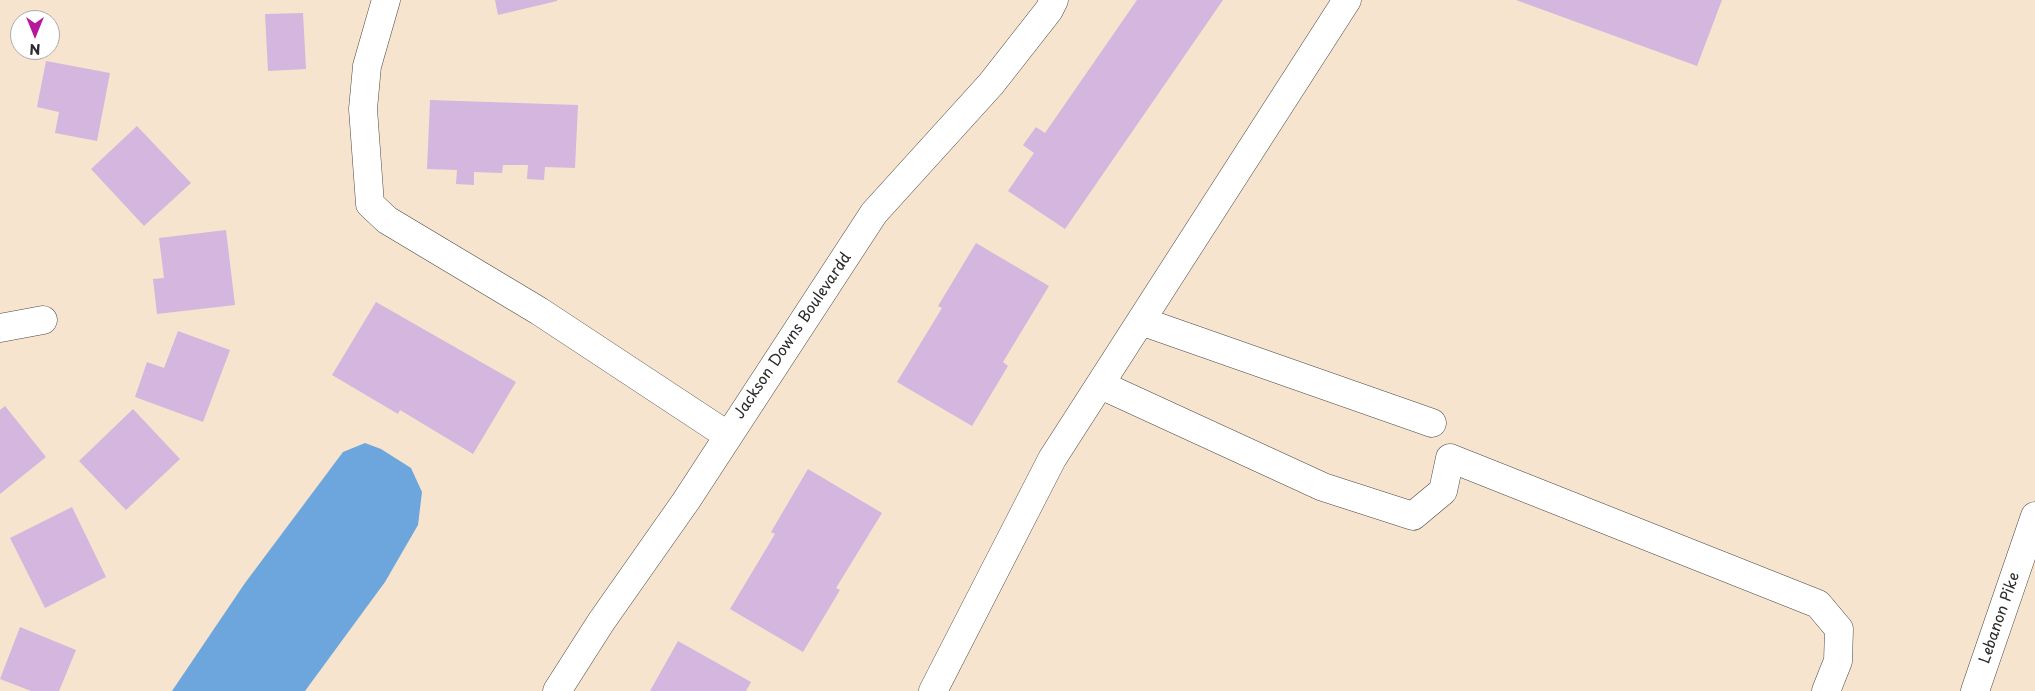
<!DOCTYPE html>
<html>
<head>
<meta charset="utf-8">
<style>
	body { margin:0 }
	#map { position:relative; width:2035px; height:691px; overflow:hidden; background:#f7e4ce; font-family:"Playpen Sans",sans-serif }
	canvas { display:block }
	.north { position:absolute; left:10px; top:10px; width:50px; height:50px; box-sizing:border-box; background:#fff; border:1px solid #aaa; border-radius:50%; rotate:180deg; font-size:14px; font-weight:700; line-height:20px; text-align:center; color:#2b2b2b }
	.north::after { content:''; display:block; margin:auto; width:18px; height:22px; background:#b5179e; clip-path:polygon(50% 0,100% 100%,50% 72%,0 100%) }
</style>
</head>
<body>
<div id="map">
<canvas width="2035" height="691"></canvas>
<div class="north">N</div>
</div>
<script>
const c = document.querySelector('canvas').getContext('2d');
c.lineJoin = 'round';
function fillPath(path, color) {
  c.fillStyle = color;
  c.fill(path, 'evenodd');
}
function stroke(path, color, width, dash) {
  c.strokeStyle = color;
  c.lineWidth = width;
  c.lineCap = dash ? 'butt' : 'round';
  c.setLineDash(dash || []);
  c.stroke(path);
}
function label(font, color, halo, rows, align = 'center') {
  c.font = font + ' "Playpen Sans",sans-serif';
  c.lineWidth = 4;
  c.setLineDash([]);
  c.textBaseline = 'middle';
  c.strokeStyle = halo;
  c.fillStyle = color;
  for (const [text, x, y, turn = 0] of rows) {
    c.save();
    c.translate(x, y);
    c.rotate((+turn || 0) * Math.PI / 180);
    c.textAlign = isNaN(turn) ? turn : align;
    if (halo) c.strokeText(text, 0, 0);
    c.fillText(text, 0, 0);
    c.restore();
  }
}
fillPath(new Path2D(`
	M365,443L381,449L411,468L422,492L418,525L385,582L305,691H172L245,583L343,452Z`), '#6ca6dc');
fillPath(new Path2D(`
	M495,0H557V1L498,15Z
	M1137,0H1223L1065,229L1008,191L1034,153L1023,145L1036,127L1045,133Z
	M1516,0H1722L1697,66Z
	M303,13L306,69L268,71L265,14Z
	M46,61L110,73L97,141L55,133L59,112L37,107Z
	M430,100L578,105L575,168L545,167L544,180L527,179L528,165H503L502,173L474,172V185L456,184L457,170L427,169Z
	M137,126L191,183L144,226L91,169Z
	M226,230L235,305L157,314L153,279L164,278L159,238Z
	M976,243L1049,286L1003,362L1008,366L972,426L897,382L942,308L938,306Z
	M376,302L516,382L473,454L400,410L398,414L332,375Z
	M178,331L230,350L203,422L135,397L147,362L164,368Z
	M5,406L46,457L0,494V410Z
	M133,409L180,459L126,510L79,461Z
	M808,469L882,513L836,588L840,590L803,652L730,609L775,534L771,532Z
	M72,507L106,577L45,608L10,538Z
	M20,627L76,650L59,691H31L0,679Z
	M678,641L751,682L746,691H650Z`), '#d4b6df');
const minor = new Path2D(`
	M386,0L367,66L363,109L370,204L387,220L539,311L727,435
	M1141,321L1432,423
	M0,328L43,320
	M1101,385L1323,487L1413,516L1443,491L1450,458L1818,604L1839,629L1838,661L1826,691
	M557,691L601,622L686,501L874,213L991,84L1049,10L1054,0
	M933,691L1052,459L1347,0`);
const major = new Path2D(`
	M1975,691L2035,516`);
stroke(minor, '#4a4743', 29);
stroke(major, '#4a4743', 29);
stroke(minor, '#fff', 28);
stroke(major, '#fff', 28);
label('15px', '#2b2b2b', '#fff', [
	["Jackson Downs Boulevardd",793,336,-56],
	["Lebanon Pike",2000,618,-71]
]);
</script>
</body>
</html>
